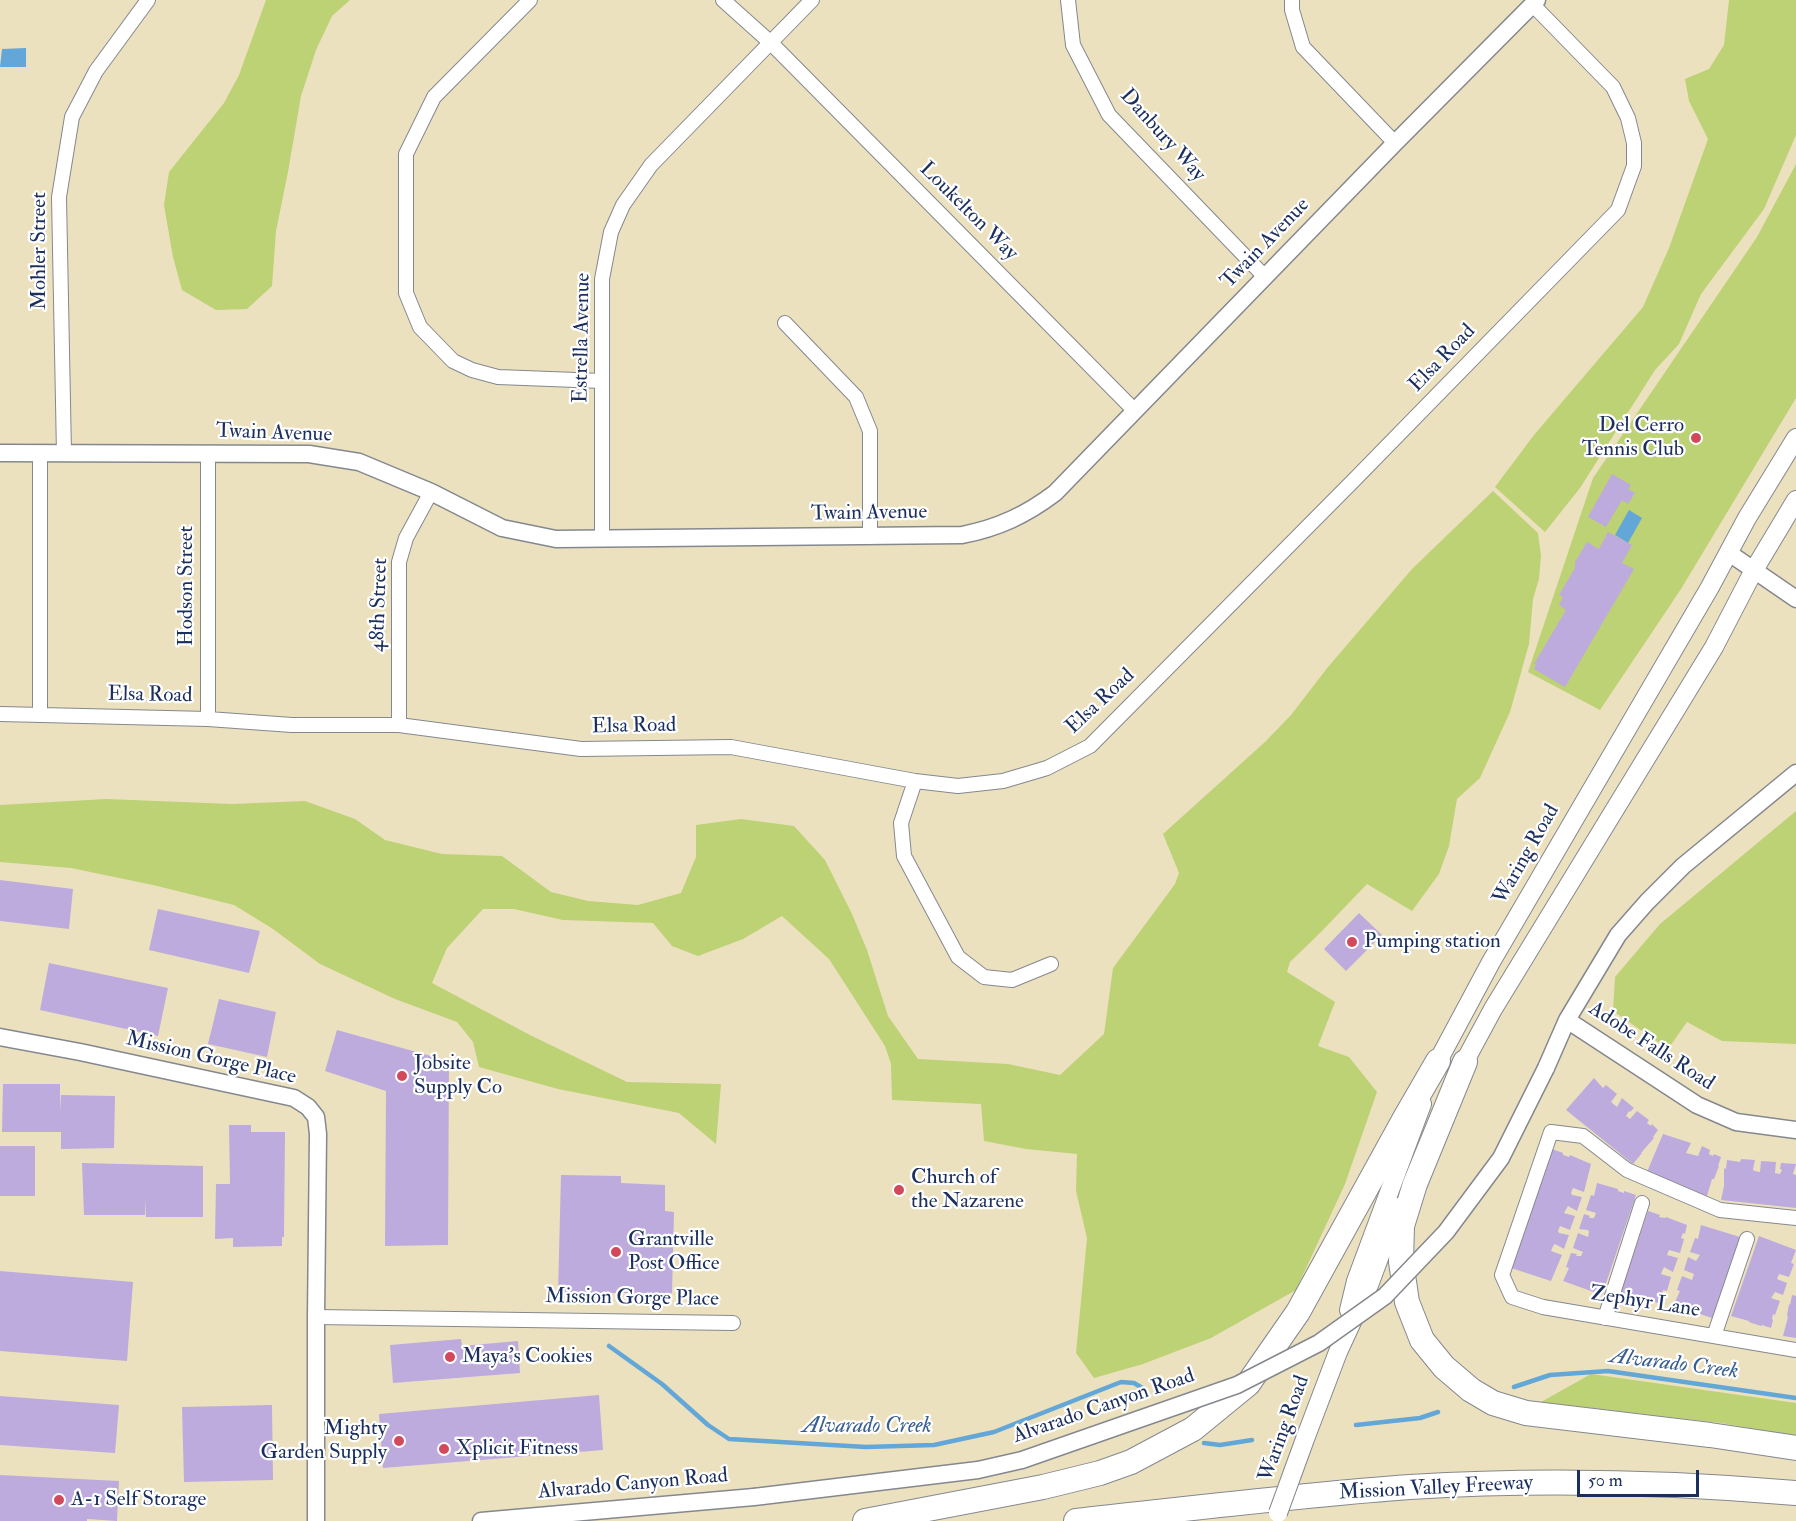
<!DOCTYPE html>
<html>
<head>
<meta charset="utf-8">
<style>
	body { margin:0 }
	#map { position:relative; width:1796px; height:1521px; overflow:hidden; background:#ece1bf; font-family:"IM FELL Double Pica",serif }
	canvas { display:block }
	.scale { position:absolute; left:1577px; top:1470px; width:122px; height:27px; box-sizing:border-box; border:3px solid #1b2f5e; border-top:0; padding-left:8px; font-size:18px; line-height:21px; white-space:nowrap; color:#1b2f5e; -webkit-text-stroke:4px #fff; paint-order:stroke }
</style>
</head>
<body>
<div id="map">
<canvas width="1796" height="1521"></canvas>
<div class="scale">50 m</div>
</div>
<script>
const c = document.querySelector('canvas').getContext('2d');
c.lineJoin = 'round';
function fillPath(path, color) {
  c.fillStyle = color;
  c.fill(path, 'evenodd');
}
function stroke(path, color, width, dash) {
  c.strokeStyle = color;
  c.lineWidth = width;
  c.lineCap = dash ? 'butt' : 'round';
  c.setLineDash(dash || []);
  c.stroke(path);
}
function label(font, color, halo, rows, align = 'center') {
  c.font = font + ' "IM FELL Double Pica",serif';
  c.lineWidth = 4.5;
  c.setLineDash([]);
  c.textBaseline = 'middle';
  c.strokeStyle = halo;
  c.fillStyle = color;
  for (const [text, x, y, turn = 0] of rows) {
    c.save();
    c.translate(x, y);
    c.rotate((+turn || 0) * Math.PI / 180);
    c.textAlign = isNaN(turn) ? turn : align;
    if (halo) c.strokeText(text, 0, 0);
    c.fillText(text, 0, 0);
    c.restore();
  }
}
fillPath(new Path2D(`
	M266,0H350L332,16L316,50L301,96L288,172L276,231L272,286L247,309L216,310L182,290L173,257L164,205L169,172L224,103L239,75Z
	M1729,0H1796V135L1764,209L1701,294L1679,344L1655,370L1580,488L1545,532L1495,487L1534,435L1643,307L1669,248L1708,139L1689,101L1685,79L1709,69L1724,45Z
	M1796,164V398L1681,589L1600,710L1528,672L1593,478L1757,237Z
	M1493,491L1538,533L1541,556L1539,579L1533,599L1529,644L1510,712L1480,778L1457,799L1449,846L1439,874L1412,911L1367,884L1320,933L1290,962L1287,972L1335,1002L1318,1046L1349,1057L1377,1092L1345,1184L1296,1290L1211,1338L1143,1364L1094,1378L1076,1353L1087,1238L1076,1191L1077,1154L1026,1149L984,1141L981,1104L892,1100L891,1064L885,1046L829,959L782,916L743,939L698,956L672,946L653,923L563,920L514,909H483L447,948L432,983L530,1035L627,1082L721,1084L716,1144L679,1113L558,1089L479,1067L473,1042L457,1022L395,999L320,964L273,929L234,905L153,885L71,868L0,862V805L106,799L232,804L305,801L355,819L385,840L442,854L502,856L551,892L588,901L638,905L681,893L696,857V825L741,819L794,826L825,860L852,914L867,950L888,1016L918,1059L1008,1064L1060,1075L1104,1034L1113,968L1175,884L1179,873L1163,834L1266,741L1291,715L1328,667L1412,569Z
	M1796,811V1044L1722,1041L1687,1022L1668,1049L1613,1011L1615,977L1660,924Z
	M1591,1374L1796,1403V1436L1721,1423L1541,1402Z`), '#bdd175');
fillPath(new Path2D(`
	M26,48V67H0L2,49Z
	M1629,510L1642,518L1628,543L1615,535Z`), '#63a6d8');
stroke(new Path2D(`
	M609,1346L662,1384L708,1425L729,1439L866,1447L934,1445L994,1432L1121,1382L1134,1383L1144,1389
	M1514,1387L1550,1375L1608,1371L1796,1398
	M1356,1425L1420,1418L1438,1412
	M1204,1443L1220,1445L1252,1440`), '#63a6d8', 4.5);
fillPath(new Path2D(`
	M1612,474L1631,485L1628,489L1635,493L1628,504L1622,500L1606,527L1588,517Z
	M1608,532L1632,545L1622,563L1634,569L1565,687L1534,669L1536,665L1534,664L1566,610L1559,605L1563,597L1559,595L1575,568V562L1587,542L1599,549Z
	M0,880L73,889L69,929L0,921Z
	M158,909L260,931L249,973L149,950Z
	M1359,913L1382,935L1346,971L1324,949Z
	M49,963L168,988L158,1036L40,1010Z
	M219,999L276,1012L267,1057L208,1044Z
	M337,1030L449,1061L448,1245L385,1246L386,1091L325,1071Z
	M1594,1078L1603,1088L1606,1085L1617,1094L1611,1102L1617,1107L1622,1098L1634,1108L1630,1112L1629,1111L1626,1116L1630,1119L1637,1111L1649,1120L1647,1123L1651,1126L1652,1124L1658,1130L1653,1137L1654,1138L1641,1153H1642L1633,1164L1566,1110Z
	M3,1084H60V1111L61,1095L115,1096L114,1148L61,1149V1132H2Z
	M229,1125H251V1132H285L284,1237H282V1246L233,1247V1238L215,1239L216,1184H230Z
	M1663,1134L1691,1143L1686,1153L1698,1156L1702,1146L1710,1150L1709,1154L1713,1156L1714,1154L1721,1157L1718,1166H1719L1714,1179H1712L1707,1196L1647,1172Z
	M0,1146H35V1196H0Z
	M1552,1149L1563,1153V1155L1569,1157L1570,1155L1591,1164L1584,1192L1573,1188L1571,1193L1572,1195L1582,1197L1577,1211L1568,1206L1564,1213L1575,1216L1570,1230L1560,1226L1558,1231L1559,1233L1569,1235L1564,1249L1555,1244L1553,1246L1551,1251L1562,1255L1551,1281L1511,1268Z
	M1741,1159L1755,1160L1753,1169L1754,1171L1760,1172L1761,1161L1776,1162L1775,1173L1780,1174L1782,1170L1780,1169L1781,1163L1796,1164L1793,1174L1796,1175V1208L1721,1200L1724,1186V1168L1726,1169L1727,1160L1740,1162Z
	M82,1163L203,1166V1217H146L145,1199V1215H84Z
	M561,1175L621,1176V1183L665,1185V1211L674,1212L672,1293H558Z
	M1597,1183L1618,1189V1191L1624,1193V1191L1636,1195L1602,1295L1563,1281L1569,1268L1566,1267L1571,1253L1577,1254L1576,1256H1581L1583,1252L1573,1248L1578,1233L1588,1237L1589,1232L1588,1230L1579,1229L1584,1214L1590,1216L1589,1218H1594L1596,1213L1586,1210L1591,1195L1594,1196Z
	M1648,1211L1660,1215L1659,1217L1665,1218L1666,1217L1687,1225L1685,1234L1683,1233L1681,1238L1684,1239L1680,1253L1669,1250L1667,1255L1678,1258L1673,1272L1664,1267L1663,1269L1661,1274L1671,1277L1667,1291L1663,1290L1662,1295H1664L1660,1304L1652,1301L1651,1302L1621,1292Z
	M1701,1225L1740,1237L1712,1318L1700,1314V1312L1695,1311L1694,1312L1682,1308V1306L1674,1304L1680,1291L1677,1290L1682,1276L1692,1280L1694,1274L1684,1270L1688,1257L1696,1261L1700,1255L1690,1252L1695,1238L1698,1239Z
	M1759,1236L1796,1250L1791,1263L1794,1264L1789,1277L1779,1274L1777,1279L1787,1283L1783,1295L1775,1292L1771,1298L1780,1301L1775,1315L1773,1314L1772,1319L1773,1320L1771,1328L1762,1325L1761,1326L1749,1322V1321L1731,1316Z
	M0,1271L133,1282L127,1361L0,1351Z
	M1792,1295L1796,1296V1338L1783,1336L1788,1317L1787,1316L1789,1304L1790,1305Z
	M461,1339L462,1346L518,1341L520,1373L393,1383L390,1345Z
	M599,1395L603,1450L383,1468L379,1414Z
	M0,1396L119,1405L115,1453L0,1445Z
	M272,1405L273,1480L184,1482L182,1407Z
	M0,1475L119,1481L117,1521L87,1519V1521H0Z`), '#bdabdd');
const minor = new Path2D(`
	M530,0L434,97L406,154V293L420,327L453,361L472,370L498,377L602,381
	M723,0L771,43L1135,411
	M1068,0L1073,45L1109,115L1265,277
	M1292,0V10L1303,47L1395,143
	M785,323L856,397L870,431V537
	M40,454V715
	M64,454L59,197L72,117L96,71L148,0
	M208,454V719
	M602,539V279L611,232L623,205L651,165L812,0
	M0,714L208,719L292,725H399L581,749L731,747L915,781L958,786L1003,781L1047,768L1090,746L1356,478L1618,210L1634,166V143L1628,118L1613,87L1533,5
	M399,725V562L406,538L431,492
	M915,781L901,823L904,856L958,957L984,977L1012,980L1051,964
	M1796,1218L1720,1210L1627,1170L1583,1136L1551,1132L1502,1275L1512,1297L1543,1307L1796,1350
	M316,1317L733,1323
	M1605,1318L1642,1203
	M1714,1336L1747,1239`);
const tertiary = new Path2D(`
	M0,453L309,454L359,462L431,492L502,528L556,539L962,535C998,528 1026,515 1055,493L1395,143L1537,0
	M1729,553L1796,599
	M1567,1020L1697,1105L1736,1122L1796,1130
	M0,1037L80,1052L294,1098L308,1107L316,1117L318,1134L316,1317V1521
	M1546,1068L1567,1020L1618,935L1647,902L1683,866L1796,773
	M481,1521L754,1497`);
const secondary = new Path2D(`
	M1459,1072L1493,1009L1714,647L1754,570L1796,500
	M1434,1073L1438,1061L1491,962L1710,587L1747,518L1796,438
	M1349,1310L1356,1281L1422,1104
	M1305,1439L1338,1352L1369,1285L1398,1207`);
const motorway = new Path2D(`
	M1465,1062L1415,1184L1402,1226L1401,1262L1407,1302L1422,1340L1444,1367L1471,1390L1493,1403L1526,1413L1710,1435L1796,1448
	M865,1521L1043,1487L1100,1473L1131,1462L1193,1429L1248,1384L1298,1312L1405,1118L1438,1061
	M1076,1521C1187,1509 1299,1495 1410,1487C1539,1479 1668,1482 1796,1493`);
stroke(minor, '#84888e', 16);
stroke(tertiary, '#84888e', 19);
stroke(secondary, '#84888e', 20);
stroke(motorway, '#84888e', 26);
stroke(minor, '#fff', 14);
stroke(tertiary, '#fff', 16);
stroke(secondary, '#fff', 18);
stroke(motorway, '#fff', 24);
const tertiaryBridge = new Path2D(`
	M754,1497L978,1470L1022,1460L1237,1385L1319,1343L1385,1296L1446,1232L1501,1158L1546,1068`);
const secondaryBridge = new Path2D(`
	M1278,1513L1305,1439`);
stroke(tertiaryBridge, '#84888e', 19, []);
stroke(secondaryBridge, '#84888e', 20, []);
stroke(tertiaryBridge, '#fff', 16);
stroke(secondaryBridge, '#fff', 18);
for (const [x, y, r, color] of [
	[1696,438,6,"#d1495b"],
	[1352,942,6,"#d1495b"],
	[402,1076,6,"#d1495b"],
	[899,1190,6,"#d1495b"],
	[616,1252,6,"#d1495b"],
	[450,1357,6,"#d1495b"],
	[399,1441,6,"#d1495b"],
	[444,1449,6,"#d1495b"],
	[59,1500,6,"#d1495b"]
]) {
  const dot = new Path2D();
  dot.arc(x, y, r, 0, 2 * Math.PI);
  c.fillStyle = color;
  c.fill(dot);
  stroke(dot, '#fff', 2);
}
label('21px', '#1b2f5e', '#fff', [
	["Danbury Way",1162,136,48],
	["Loukelton Way",968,212,45],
	["Twain Avenue",1266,244,-46],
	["Mohler Street",40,251,-90],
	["Estrella Avenue",583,338,-89],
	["Elsa Road",1443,359,-46],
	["Twain Avenue",274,434,2],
	["Twain Avenue",869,514,-1],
	["Hodson Street",187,586,-90],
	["48th Street",380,605,-88],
	["Elsa Road",150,696,1],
	["Elsa Road",1101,702,-43],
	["Elsa Road",634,727,-1],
	["Waring Road",1527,855,-60],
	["Adobe Falls Road",1651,1047,33],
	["Mission Gorge Place",211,1059,13],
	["Mission Gorge Place",632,1299,1],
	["Zephyr Lane",1645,1303,9],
	["Alvarado Canyon Road",1104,1407,-19],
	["Waring Road",1285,1429,-70],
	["Alvarado Canyon Road",633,1485,-5],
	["Mission Valley Freeway",1436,1489,-3]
]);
label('21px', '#1b2f5e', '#fff', [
	["Del Cerro",1684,426,"right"],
	["Tennis Club",1684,450,"right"],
	["Pumping station",1364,942],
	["Jobsite",414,1064],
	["Supply Co",414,1088],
	["Church of",911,1178],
	["the Nazarene",911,1202],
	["Grantville",628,1240],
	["Post Office",628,1264],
	["Maya’s Cookies",462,1357],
	["Mighty",387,1429,"right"],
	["Garden Supply",387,1453,"right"],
	["Xplicit Fitness",456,1449],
	["A-1 Self Storage",71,1500]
], 'left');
label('italic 22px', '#385f8f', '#fff', [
	["Alvarado Creek",1674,1365,7],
	["Alvarado Creek",867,1427]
]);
</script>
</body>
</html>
